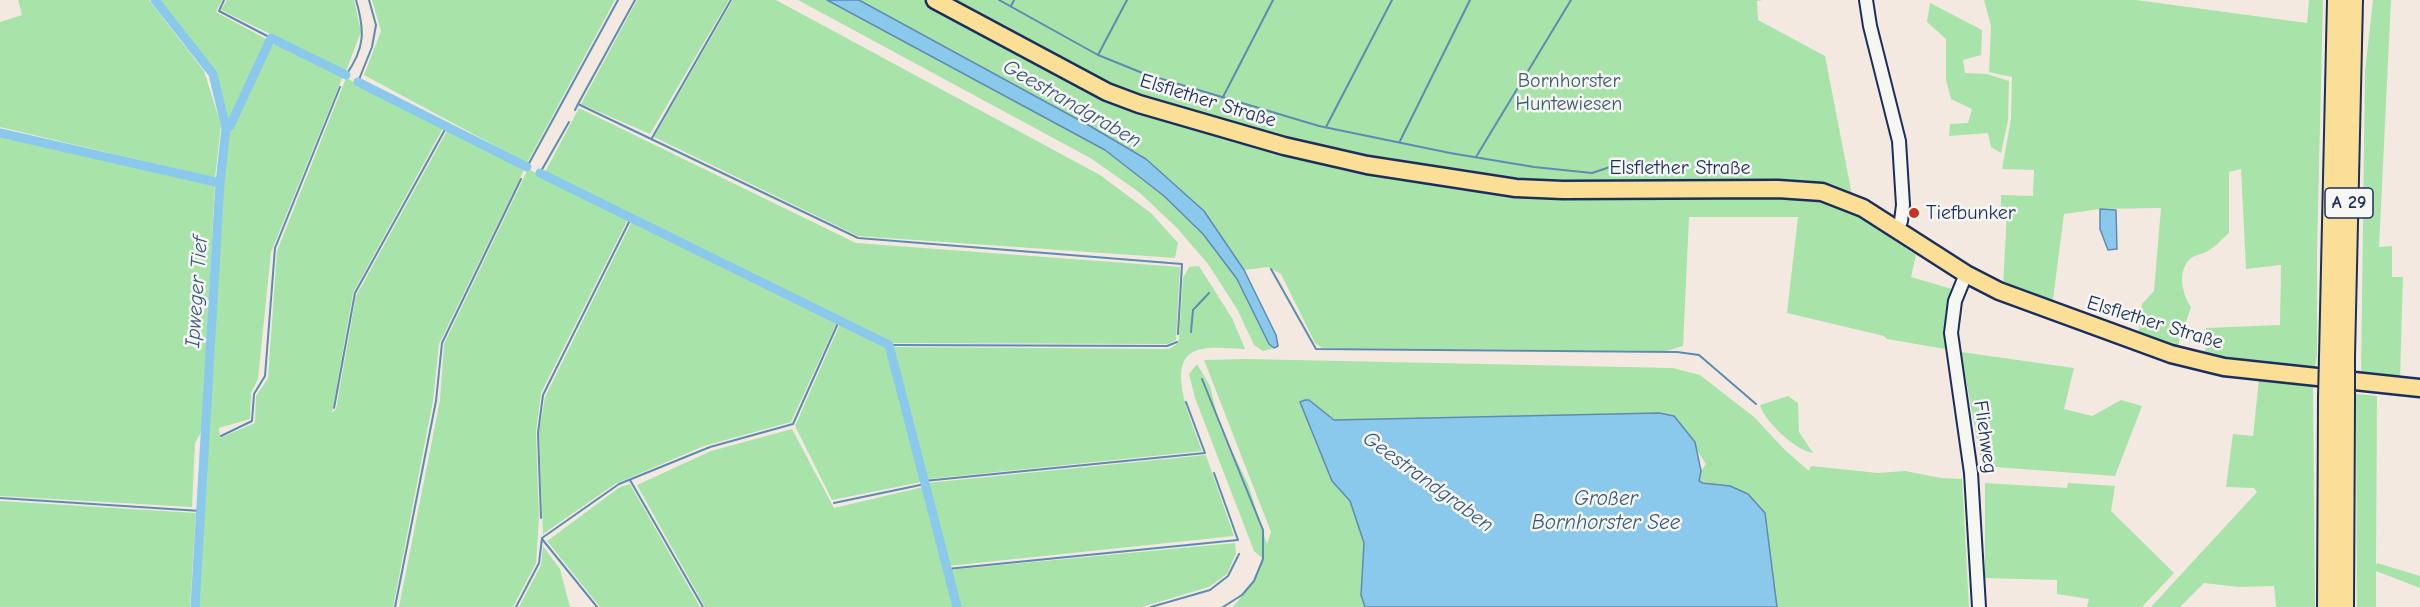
<!DOCTYPE html>
<html>
<head>
<meta charset="utf-8">
<style>
	body { margin:0 }
	canvas { display:block; background:#f3e9e0 }
</style>
</head>
<body>
<canvas width="2420" height="607"></canvas>
<script>
const c = document.querySelector('canvas').getContext('2d');
c.lineJoin = 'round';
function fillPath(path, color) {
  c.fillStyle = color;
  c.fill(path, 'evenodd');
}
function stroke(path, color, width, dash) {
  c.strokeStyle = color;
  c.lineWidth = width;
  c.lineCap = dash ? 'butt' : 'round';
  c.setLineDash(dash || []);
  c.stroke(path);
}
function label(font, color, halo, rows, align = 'center') {
  c.font = font + ' "Comic Neue",sans-serif';
  c.lineWidth = 5;
  c.setLineDash([]);
  c.textBaseline = 'middle';
  c.strokeStyle = halo;
  c.fillStyle = color;
  for (const [text, x, y, turn = 0] of rows) {
    c.save();
    c.translate(x, y);
    c.rotate((+turn || 0) * Math.PI / 180);
    c.textAlign = isNaN(turn) ? turn : align;
    if (halo) c.strokeText(text, 0, 0);
    c.fillText(text, 0, 0);
    c.restore();
  }
}
fillPath(new Path2D(`
	M18,0H149L204,71L221,125L215,178L0,127V22L22,15Z
	M158,0H222L216,12L266,39L229,121L226,119L213,70Z
	M227,0H354L361,32L346,71L221,10Z
	M372,0H615L527,163L364,75L381,31Z
	M637,0H729L650,134L581,104Z
	M733,0H776L1100,175L1151,213L1178,243L1175,258L858,236L654,137Z
	M798,0H827L1105,150L1164,196L1203,234L1237,279L1269,343L1274,348L1263,351L1254,345L1237,309L1208,264L1177,228L1140,193L1092,159Z
	M859,0H924L1076,83L1322,163L1460,188L1543,196L1782,195L1819,198L1845,207L1916,255L1911,277L1952,289L1944,332L1945,349L1887,339L1884,336L1787,313L1798,217H1689L1683,346L1666,351L1322,348L1315,343L1281,274L1268,267L1244,270L1204,211L1146,159L1090,126Z
	M944,0H1763L1757,1L1758,20L1825,56L1852,195L1821,187L1566,186L1484,180L1334,154L1133,97Z
	M1984,0H2136L2307,23L2309,0H2323L2317,251V355L2314,373L2205,358L2206,328L2280,325L2281,265L2246,269L2241,169L2229,172V233C2222,239 2215,247 2208,251C2203,254 2194,255 2190,259C2177,271 2182,294 2191,307L2176,351L2138,338L2142,304L2154,291L2161,208L2100,209L2064,214L2052,307L2003,288L2007,209L2001,208V195L2033,196L2034,170L2002,169L2011,119L2012,77L1989,72L1991,26Z
	M2373,0H2391L2379,247L2392,246V277H2403L2400,379L2361,376L2365,71Z
	M1930,3L1982,30L1981,55L1963,60L1965,73L1987,74L2009,81L2008,120L2001,153L1991,147L1988,133L1949,136L1950,124L1968,123L1972,109L1951,99L1946,80V39L1927,22Z
	M277,44L343,76L271,252L258,379L251,393L250,419L219,428L220,438L255,423L256,396L268,378L277,251L346,78L443,128L353,293L332,413L336,409L356,296L448,129L525,168L439,344L433,401L393,607H198L223,178L227,133L270,46Z
	M579,108L856,243L1180,267L1176,340L1168,344L892,343L545,172Z
	M0,137L215,185L202,430L195,443L192,507L0,496Z
	M528,169L628,219L541,393L536,432L539,518L536,563L513,607H399L440,400L444,344Z
	M632,221L837,322L791,422L704,446L615,484L543,534L539,432L545,397Z
	M1199,266L1232,318L1245,349C1230,349 1203,344 1190,354C1167,371 1195,429 1202,451L928,479L892,347L1169,349L1177,344L1179,339L1183,278L1189,267Z
	M840,324L886,346L921,482L832,500L795,426Z
	M1961,352L2074,368L2064,409L2092,416L2121,400L2142,406L2115,476L1982,466Z
	M1247,359L1673,368L1700,375L1754,417L1785,450L1809,471L1811,466L1878,473L1905,471L1941,478L1962,479L1969,607H1777L1765,513L1715,484L1699,481L1701,471L1706,464L1696,449L1695,442L1659,413L1334,420L1309,400L1332,481L1350,501L1364,543L1361,595L1365,607H1233L1254,581L1263,559L1254,551L1195,398L1189,374L1197,364L1210,386L1220,427L1248,484L1267,544L1271,532L1204,360Z
	M2259,379L2313,386L2315,607H2276L2274,586L2239,587L2204,583L2180,607H2151L2257,492L2254,488L2226,487L2233,434L2253,436Z
	M2356,394L2377,396L2376,566L2377,563L2420,576V588L2376,571V607H2357Z
	M1788,396L1798,403L1799,432L1813,453C1795,450 1765,422 1760,405Z
	M792,429L834,508L923,487L954,607H705L637,485L711,451Z
	M1206,455L1234,536L948,566L927,483Z
	M1985,483L2067,488L2068,483L2115,486L2111,511L2174,573L2142,607H2087L2089,599L2057,594V580L1985,578Z
	M630,484L700,607H600L547,541L620,487Z
	M0,501L196,513L190,607H0Z
	M1235,543L1236,553L1227,574L1209,587L1142,607H960L949,570Z
	M543,546L560,569L570,607H519L541,565Z`), '#a8e4aa');
const water = new Path2D(`
	M827,0H859L1090,126L1146,159L1204,211L1244,270L1276,335L1278,346L1274,348L1269,344L1237,279L1203,234L1164,196L1105,150Z
	M2100,209L2116,210L2117,249L2108,250L2100,229Z
	M1305,400H1309L1334,420L1659,413L1674,416L1695,442L1701,471L1699,481L1703,483L1730,486L1748,494L1765,513L1777,607H1365L1361,595L1364,543L1350,501L1332,481L1300,402Z`);
fillPath(water, '#8bc9ec');
stroke(water, '#5e8bb3', 1.5);
stroke(new Path2D(`
	M224,0L219,11L271,38
	M999,0L1098,55L1145,74L1319,126L1450,153L1534,167L1592,173L1613,166
	M1011,6L1014,0
	M1098,55L1127,0
	M346,75C365,48 365,31 356,0
	M358,82L372,47L376,25L369,0
	M1223,97L1273,0
	M578,104L635,0
	M575,110L578,104L858,238L1182,264L1178,334
	M1326,127L1392,0
	M652,138L731,0
	M1400,141L1470,0
	M1476,157L1571,0
	M527,167L618,0
	M540,173L569,122
	M1271,269L1316,349L1677,352L1699,355L1756,404
	M1191,332L1193,310L1209,293
	M889,345L1167,346L1177,342
	M1202,379L1263,530V559L1254,581L1242,595L1223,607
	M334,408L355,293L447,126
	M221,436L252,421L254,394L265,376L275,248L340,87
	M630,480L703,607
	M924,481L1205,453L1186,402
	M0,498L201,511
	M834,503L925,484
	M541,518L538,433L543,395L631,218
	M542,539L597,607
	M947,569L1238,540L1214,473
	M395,607L436,401L442,343L521,179
	M516,607L539,563L542,538L619,484L710,447L793,424L839,321
	M1151,607L1210,590L1228,576L1239,554`), '#5e8bb3', 2);
stroke(new Path2D(`
	M155,0L213,74L226,128L220,183L195,607
	M358,82L527,167
	M226,128L230,126L271,38L346,75
	M0,133L220,183
	M540,173L889,345L957,607`), '#8bc9ec', 9);
const minor = new Path2D(`
	M1866,0L1870,26L1899,141L1903,205L1901,221L1897,230
	M1966,274L1955,301L1951,333L1971,473L1979,607`);
const major = new Path2D(`
	M935,0L1107,92L1139,104L1284,146L1367,165L1516,188L1563,190L1778,189L1822,192L1863,208L1966,274L1999,291L2171,354L2224,367L2420,388`);
const highway = new Path2D(`
	M2345,356L2353,0
	M2329,357L2337,0
	M2327,607L2328,398
	M2344,607L2345,401`);
stroke(minor, '#1b2f5e', 16);
stroke(major, '#1b2f5e', 21);
stroke(highway, '#1b2f5e', 22);
stroke(minor, '#f6f6f2', 12);
stroke(major, '#fbdf96', 16);
stroke(highway, '#fbdf96', 18);
const highwayBridge = new Path2D(`
	M2328,398L2329,357
	M2345,401V356`);
stroke(highwayBridge, '#1b2f5e', 22, []);
stroke(highwayBridge, '#fbdf96', 18);
for (const [x, y, r, color] of [
	[1914,213,6,"#c8321e"]
]) {
  const dot = new Path2D();
  dot.arc(x, y, r, 0, 2 * Math.PI);
  c.fillStyle = color;
  c.fill(dot);
  stroke(dot, '#f6f6f2', 2);
}
for (const [x, y, w] of [
	[2349,203,48]
]) {
  const box = new Path2D();
  box.roundRect(x - w / 2, y - 15, w, 30, 4.5);
  c.fillStyle = '#f6f6f2';
  c.fill(box);
  stroke(box, '#1b2f5e', 1.5);
}
label('bold 18px', '#1b2f5e', null, [
	["A 29",2349,203]
]);
label('20px', '#3e5c71', '#f6f6f2', [
	["Bornhorster",1569,81],
	["Huntewiesen",1569,104]
]);
label('20px', '#1b2f5e', '#f6f6f2', [
	["Elsflether Straße",1208,101,17],
	["Elsflether Straße",1680,168],
	["Elsflether Straße",2155,323,17],
	["Fliehweg",1985,437,82]
]);
label('20px', '#1b2f5e', '#f6f6f2', [
	["Tiefbunker",1926,213]
], 'left');
label('italic 21px', '#375682', '#f6f6f2', [
	["Geestrandgraben",1072,104,30],
	["Ipweger Tief",197,292,-86],
	["Geestrandgraben",1428,482,36],
	["Großer",1606,499],
	["Bornhorster See",1606,523]
]);
</script>
</body>
</html>
